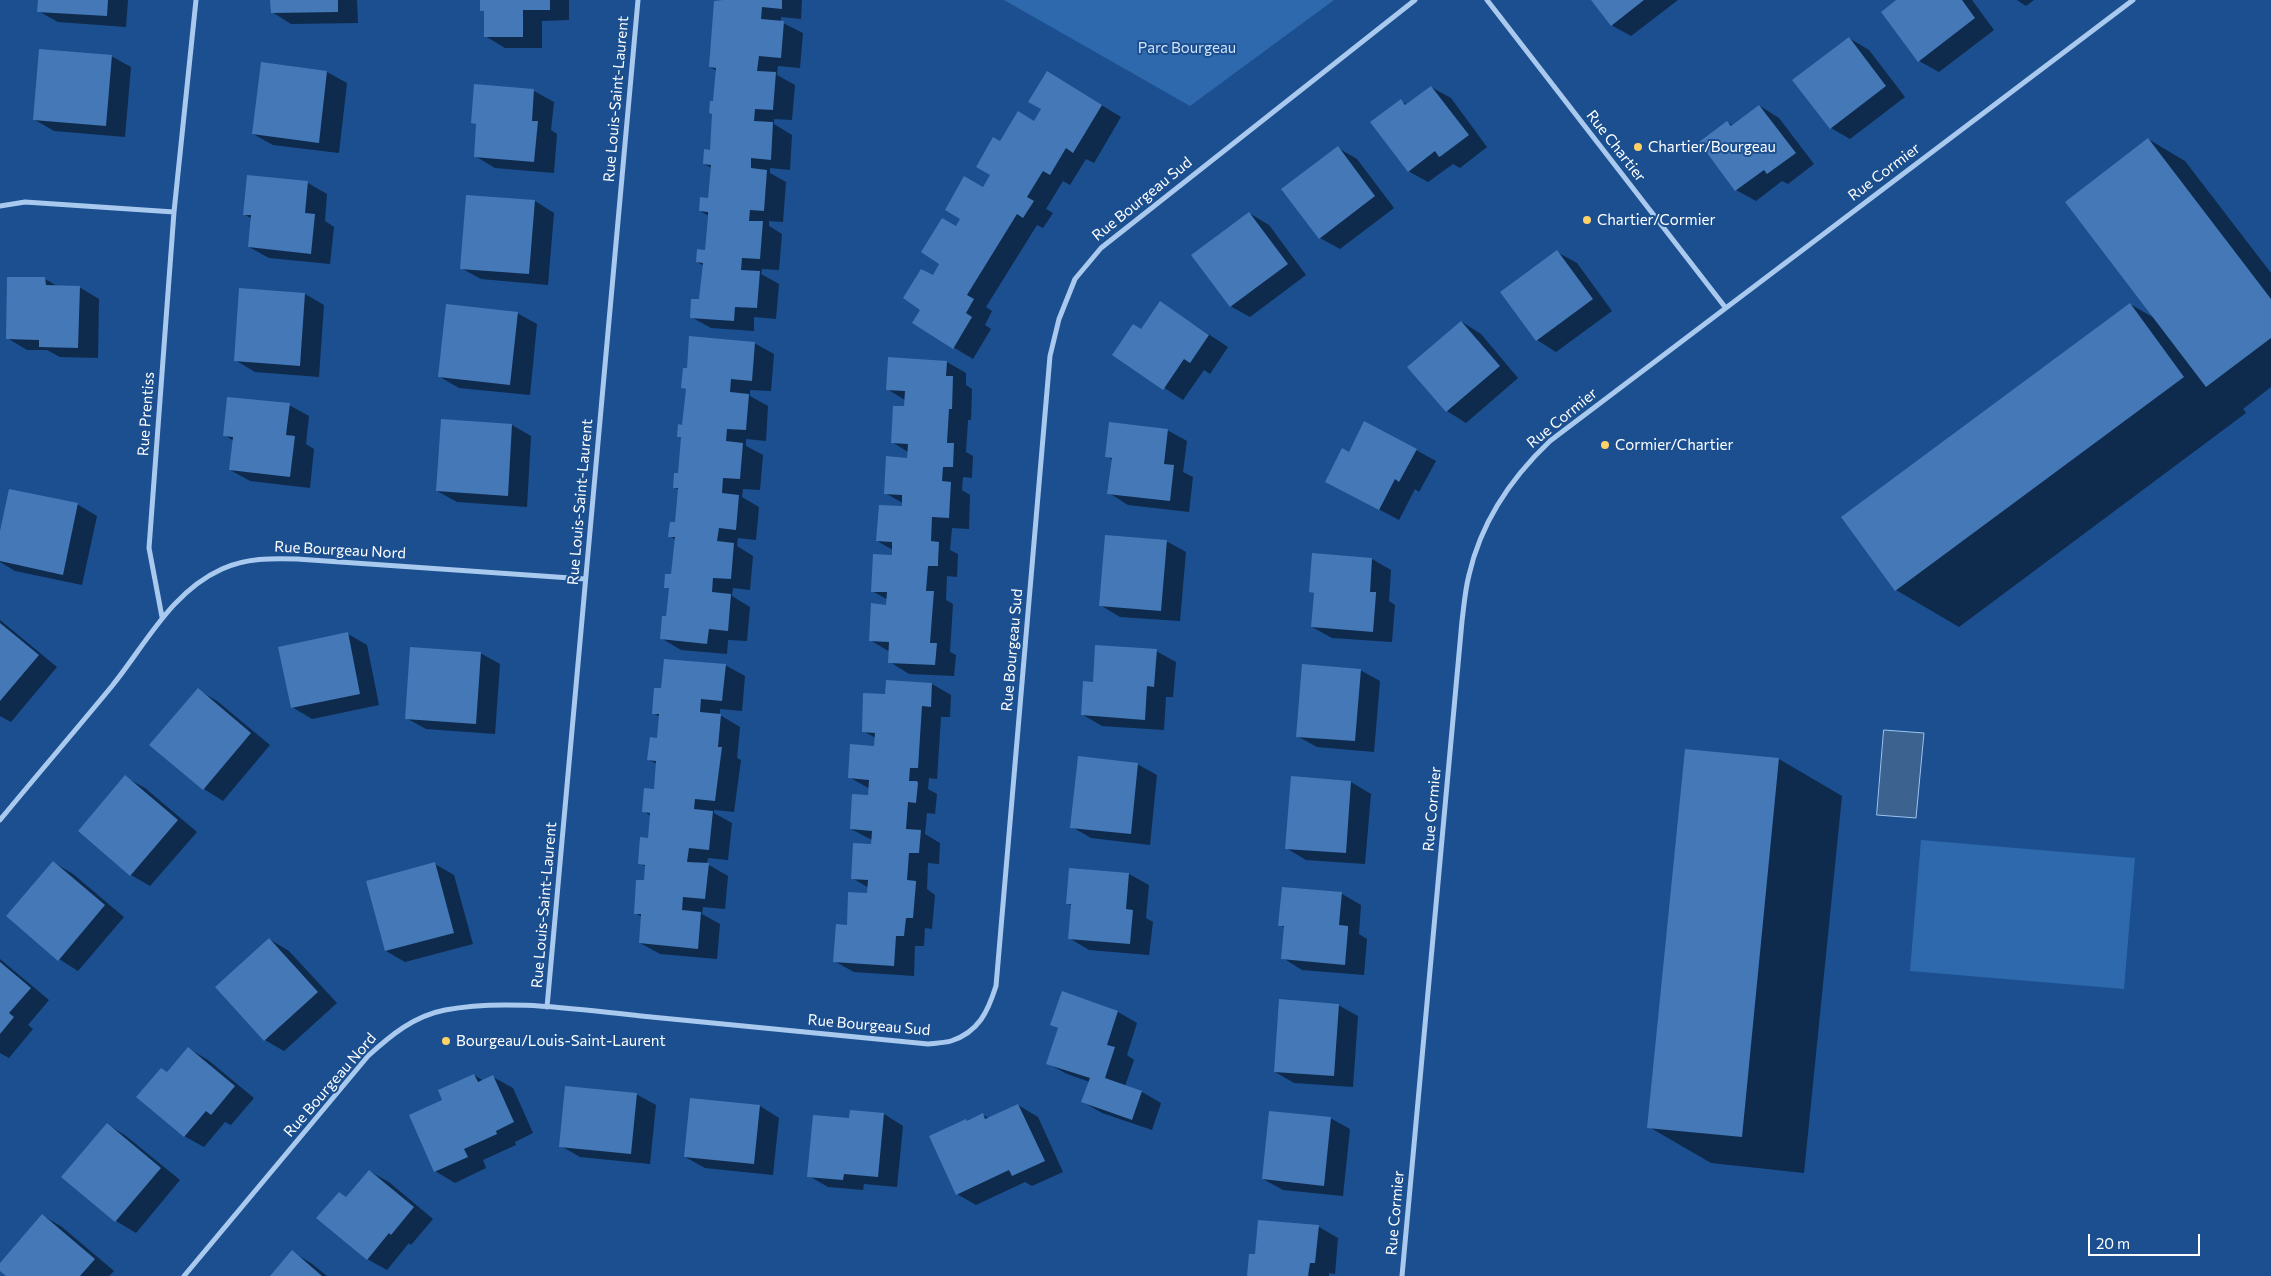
<!DOCTYPE html>
<html>
<head>
<meta charset="utf-8">
<style>
	body { margin:0 }
	#map { position:relative; width:2271px; height:1276px; overflow:hidden; background:#1b4f8f; font-family:Commissioner,sans-serif }
	canvas { display:block }
	.scale { position:absolute; left:2088px; top:1234px; width:112px; height:22px; box-sizing:border-box; border:2px solid #fff; border-top:0; padding-left:6px; font-size:15px; line-height:18px; white-space:nowrap; color:#fff; -webkit-text-stroke:4px #1b4f8f; paint-order:stroke }
</style>
</head>
<body>
<div id="map">
<canvas width="2271" height="1276"></canvas>
<div class="scale">20 m</div>
</div>
<script>
const c = document.querySelector('canvas').getContext('2d');
c.lineJoin = 'round';
function fillPath(path, color) {
  c.fillStyle = color;
  c.fill(path, 'evenodd');
}
function stroke(path, color, width, dash) {
  c.strokeStyle = color;
  c.lineWidth = width;
  c.lineCap = dash ? 'butt' : 'round';
  c.setLineDash(dash || []);
  c.stroke(path);
}
function label(font, color, halo, rows, align = 'center') {
  c.font = font + ' Commissioner,sans-serif';
  c.lineWidth = 4;
  c.setLineDash([]);
  c.textBaseline = 'middle';
  c.strokeStyle = halo;
  c.fillStyle = color;
  for (const [text, x, y, turn = 0] of rows) {
    c.save();
    c.translate(x, y);
    c.rotate((+turn || 0) * Math.PI / 180);
    c.textAlign = isNaN(turn) ? turn : align;
    if (halo) c.strokeText(text, 0, 0);
    c.fillText(text, 0, 0);
    c.restore();
  }
}
fillPath(new Path2D(`
	M1004,0H1334L1190,106Z
	M1921,840L2135,858L2124,989L1910,971Z`), '#2e69ad');
const water = new Path2D(`
	M1884,730L1924,733L1916,818L1877,815Z`);
fillPath(water, '#3c6290');
stroke(water, '#9cc4f0', 1);
fillPath(new Path2D(`
	M39,0H128L126,27L58,22L38,11Z
	M272,0H357L358,23L291,24L272,12Z
	M481,0H569V20L542,21V48H505L485,36V12L481,10Z
	M724,0H802L801,19L781,17V22L803,33L800,68L778,66L777,75L795,85L792,120L774,119V124L792,135L790,170L770,168V173L786,182L783,222L769,221V226L782,234L779,270L762,269L761,274L779,284L776,319L754,317V331L711,328L691,317L701,301L704,266L697,262L707,252L709,216L700,211L709,200L712,168L704,164L711,151L717,71L710,67Z
	M1593,0H1678L1631,36L1611,25Z
	M1898,0H1972L1994,30L1939,72L1919,61Z
	M2017,0H2034L2026,6Z
	M1849,38L1869,50L1905,97L1850,139L1831,128Z
	M111,56L131,67L125,137L54,131L35,120Z
	M262,64L327,72L347,83L339,153L273,145L253,134Z
	M1067,84L1121,117L1094,163L1086,159L1070,185L1063,181L1046,209L1053,213L1043,228L1037,225L986,307L992,311L985,325L991,329L973,359L953,347L922,310L933,276L957,228L992,175L1001,143L1034,122Z
	M475,85L534,91L554,102L551,130L557,134L554,173L495,168L475,156L478,126L472,122Z
	M1431,87L1451,98L1487,147L1460,168L1453,164L1428,182L1408,171L1401,101L1408,105Z
	M1760,106L1779,118L1814,164L1788,184L1782,181L1756,201L1736,190L1727,122L1734,126Z
	M2148,139L2185,161L2271,273V387L2243,409L2246,413L1959,627L1896,590L1843,518L2130,304L2156,319Z
	M1338,148L1357,159L1394,208L1340,249L1320,238Z
	M308,183L327,194L325,221L334,227L330,264L269,258L249,247L252,219L244,214Z
	M535,201L554,213L548,285L481,279L461,268Z
	M1249,213L1269,225L1306,275L1250,317L1230,306Z
	M1557,252L1577,263L1612,311L1556,352L1537,340Z
	M45,279L59,287H79L99,299L98,358L60,357L47,350H27L7,338Z
	M305,294L324,305L319,377L255,372L235,360Z
	M1160,302L1228,347L1210,374L1204,370L1183,400L1114,355L1141,330Z
	M517,313L537,324L530,395L459,388L440,377Z
	M1462,322L1481,334L1518,378L1466,423L1447,411Z
	M754,343L774,354L771,391L750,390V396L768,406L766,441L746,439V446L763,455L760,490L743,489L742,497L759,507L756,540L738,538L737,546L753,556L750,590L733,588L732,596L750,607L747,641L728,640L727,654L681,650L661,638L667,618L670,589L666,587L672,576L676,540L670,536L676,524L679,490L674,487L679,475L683,438L678,436L684,426L687,390L682,388Z
	M947,362L966,373V385L972,389L971,420H968L966,452L973,456L972,478L963,477L962,490L970,495L969,529L952,528L950,550L958,554L957,577L947,576L946,600L953,604L950,652L956,655L954,676L909,674L890,662V652L870,640L887,606L888,600L872,591L893,556V550L877,541L903,508V503L885,493L908,459V452L892,442L905,408V400L887,389Z
	M289,405L309,416L306,444L314,449L310,488L250,481L230,470L234,441L224,435Z
	M512,425L531,436L527,507L457,502L437,491Z
	M1167,430L1187,441L1183,472L1193,477L1189,512L1128,505L1109,493L1113,460L1106,456Z
	M1416,450L1436,461L1419,492L1415,489L1399,520L1346,492L1349,454Z
	M77,504L97,516L82,585L15,571L0,562V537Z
	M1166,541L1186,552L1180,621L1120,617L1100,605Z
	M1372,559L1391,570L1389,601L1395,605L1392,642L1332,638L1312,627L1315,594L1311,591Z
	M0,620L57,667L11,722L0,716Z
	M348,634L367,645L379,705L312,719L292,707Z
	M1156,651L1176,662L1173,697H1166L1164,730L1102,726L1083,715L1094,683Z
	M480,653L500,664L495,734L426,729L406,718Z
	M725,665L745,676L742,711L720,709V715L740,727L737,758L741,760L734,812L714,810V813L732,823L728,860L708,858L707,864L728,876L725,909L703,907L702,914L720,924L717,959L660,954L640,943L642,917L635,913L645,881L646,867L639,863L650,840L651,816L643,811L655,790L657,764L649,760L658,740L660,717L653,713L662,689Z
	M1360,670L1380,681L1374,752L1317,747L1297,736Z
	M932,684L951,695L950,717H941L937,779L929,778L928,789L937,794L935,814L927,813L925,834L940,843L939,864L928,863L927,889L935,895L932,929L925,928L924,946H915L914,976L854,972L834,961L848,927L869,895V888L852,878L872,845V840L851,829L869,797L870,789L849,777L875,748L876,738L863,731L886,696Z
	M198,690L217,701L270,745L223,801L204,789L151,745Z
	M1686,750L1779,759L1842,796L1804,1173L1711,1163L1649,1127Z
	M1137,764L1157,775L1150,845L1091,838L1072,827Z
	M125,777L145,788L197,832L150,886L131,875Z
	M1292,778L1351,782L1371,794L1365,864L1306,860L1286,848Z
	M53,862L73,874L124,917L78,971L59,959Z
	M435,864L454,875L473,944L405,962L386,951Z
	M1070,869L1129,874L1149,885L1146,918L1153,922L1149,955L1089,950L1069,938L1072,906L1067,903Z
	M1342,894L1361,905L1359,934L1367,939L1364,975L1302,970L1283,958L1285,928L1280,925Z
	M269,939L289,951L337,1003L284,1051L265,1040Z
	M0,959L49,1000L28,1025L33,1029L9,1058L0,1053Z
	M1062,993L1118,1012L1137,1023L1127,1055L1134,1060L1125,1086L1142,1092L1161,1103L1152,1130L1102,1113L1083,1102L1090,1082L1067,1074L1047,1063L1059,1029L1052,1025Z
	M1338,1005L1358,1016L1353,1087L1294,1083L1275,1072Z
	M188,1048L208,1060L254,1098L231,1125L225,1122L204,1147L184,1136L167,1073Z
	M474,1075L484,1081L493,1077L513,1088L533,1133L515,1142L516,1145L483,1160L486,1168L455,1183L435,1171L444,1101Z
	M636,1094L656,1105L650,1164L580,1157L561,1146Z
	M1018,1105L1038,1117L1063,1172L1032,1186L1025,1182L976,1205L957,1194L983,1115L989,1118Z
	M760,1106L779,1118L773,1175L705,1168L685,1157Z
	M884,1114L903,1126L897,1187L864,1184L863,1190L828,1187L809,1176L850,1120Z
	M1330,1118L1350,1129L1343,1196L1283,1190L1263,1179Z
	M107,1124L126,1136L180,1180L136,1233L116,1221L63,1177Z
	M369,1171L389,1182L433,1219L411,1245L409,1243L387,1270L367,1259L347,1198Z
	M42,1215L62,1227L114,1271L109,1276H8L0,1269V1265Z
	M1319,1227L1338,1238L1335,1274L1329,1273V1276H1248L1256,1256Z
	M292,1252L311,1263L327,1276H271Z`), '#0007');
fillPath(new Path2D(`
	M38,0H108L107,16L37,12Z
	M270,0H338V12L271,13Z
	M480,0H550V10H523V37H484V11H480Z
	M723,0H782V9L762,7L761,19L784,21L781,58L759,56L757,71L776,72L773,110L755,109L754,121L773,122L771,160L751,158V168L767,170L764,211L750,210L749,221H763L760,259L742,258L741,270L760,271L757,308L735,307L734,321L690,318L691,299H699L703,263L696,262L697,249L705,250L708,217V212L699,211L700,197L708,198L711,165L703,164L704,149L710,150L712,114L709,113L710,101H713L716,68L709,67L714,1Z
	M1591,0H1644L1611,26Z
	M1896,0H1962L1975,18L1918,62L1881,12Z
	M1849,37L1886,86L1830,129L1792,80Z
	M39,49L112,55L106,126L33,120Z
	M261,62L327,71L319,143L252,134Z
	M1047,71L1102,105L1073,153L1066,148L1050,175L1043,171L1027,197L1034,201L1023,218L1017,214L967,295L974,299L966,313L972,317L953,349L912,323L920,310L903,298L921,269L933,275L939,264L921,252L942,218L956,226L960,219L945,210L964,176L983,187L990,175L976,167L993,137L1000,141L1018,111L1034,121L1041,109L1028,102Z
	M474,84L534,89L532,121H538L534,162L474,157L476,124L471,123Z
	M1431,86L1469,135L1441,156L1439,157L1435,151L1408,172L1370,122L1401,99L1405,105Z
	M1759,105L1796,153L1767,174L1764,170L1735,191L1699,142L1727,121L1731,126Z
	M2148,138L2271,299V338L2206,387L2065,202Z
	M1338,146L1375,196L1319,239L1281,189Z
	M247,175L308,181L305,213L315,214L311,254L248,247L251,215H243Z
	M466,195L535,200L529,274L460,269Z
	M1249,212L1288,264L1230,307L1191,255Z
	M1557,250L1593,299L1536,341L1500,292Z
	M7,277H45L46,285L80,286L78,348L39,347V340L6,339Z
	M239,288L305,293L300,366L234,361Z
	M1160,301L1209,335L1190,363L1184,359L1163,390L1112,355L1133,324L1141,329Z
	M2130,303L2184,377L1895,591L1841,517Z
	M446,304L518,312L510,385L438,377Z
	M1461,321L1500,366L1446,412L1407,367Z
	M689,336L755,342L752,381L731,379L730,392L749,394L746,430L727,429L726,441L743,443L740,479L723,478L722,493L739,495L736,530L719,528L717,541L734,543L731,579L713,578L712,592L731,594L728,631L709,629L707,644L660,639L662,616H666L669,588H664L665,574H671L675,537H668L670,522H675L678,488H673L674,473H678L681,437H677L678,424L682,425L686,389L681,388L683,368H687Z
	M888,357L947,361L946,376H953L952,409H949L947,443H954L953,467H943L942,481L951,482L949,518L932,517L931,541L939,542L938,562V566H928L926,591H934L930,643H937L935,665L888,663L889,642L869,641L871,603L886,605L887,592H871L873,554L892,555V542L876,541L879,505L902,506V495L884,494L886,456L907,458L908,444L891,443L893,406H904L905,391L886,390Z
	M227,397L290,403L286,435L295,436L290,477L229,470L233,437L223,436Z
	M441,419L512,424L508,496L436,491Z
	M1364,421L1417,449L1399,482L1395,479L1379,510L1325,482L1342,448L1349,452Z
	M1109,422L1168,429L1164,464L1174,465L1170,501L1107,494L1112,458L1105,457Z
	M9,489L78,503L63,575L0,561V531Z
	M1105,535L1167,540L1161,611L1099,606Z
	M1312,553L1372,558L1370,592H1376V594L1373,632L1311,627L1314,593L1309,592Z
	M0,623L39,655L0,701Z
	M348,632L360,694L291,708L278,647Z
	M1095,645L1157,649L1154,687L1147,686L1145,720L1081,715L1083,681L1093,682Z
	M410,647L481,652L476,724L405,719Z
	M664,659L726,664L722,701L701,699L700,712L721,714L718,747H722L715,801L695,799L694,809L713,811L709,850L689,848L687,862L709,863L705,899L683,897L682,910L701,912L698,949L639,943L641,914H634L636,880H644L645,865L638,864L640,837L648,838L650,813L642,812L644,788L654,789L656,761L647,760L650,737L657,738L659,714H652L654,688H661Z
	M1302,664L1361,669L1355,741L1296,737Z
	M886,680L932,683L931,707L922,706L918,768H910L909,781H917L918,783L916,803L908,802L906,829L921,830L919,853H909L907,880L916,881V883L913,918H906L904,936H896L894,966L833,962L836,924L847,925L848,892L867,893L868,880L851,879L853,843L871,844L872,831L850,829L852,794L868,795L869,780L848,778L850,744L874,746L875,733L862,732L863,693L885,694Z
	M198,688L251,733L203,790L149,745Z
	M1685,749L1779,758L1742,1137L1647,1128Z
	M1078,756L1138,763L1131,834L1070,828Z
	M125,775L178,820L130,876L78,831Z
	M1291,776L1351,781L1346,853L1285,849Z
	M53,861L105,905L58,961L6,916Z
	M435,862L454,933L385,951L366,881Z
	M1069,868L1129,873L1126,909L1133,910L1130,944L1068,939L1071,904H1066Z
	M1282,887L1342,892L1339,925L1348,926V929L1345,965L1281,959L1284,926H1278Z
	M269,938L318,992L264,1041L215,987Z
	M0,962L31,988L9,1013L14,1017L0,1034Z
	M1062,991L1118,1011L1107,1045L1115,1047L1105,1078L1142,1091L1132,1120L1081,1102L1090,1078L1046,1064L1058,1028L1050,1025Z
	M1279,999L1339,1004L1334,1076L1274,1072Z
	M188,1047L235,1086L211,1115L206,1111L184,1137L136,1097L161,1068L167,1072Z
	M474,1074L478,1082L493,1075L514,1122L496,1131L497,1134L464,1149L468,1157L434,1172L409,1115L442,1100L438,1090Z
	M565,1086L637,1093L631,1154L559,1147Z
	M690,1098L760,1105L754,1164L684,1157Z
	M1018,1104L1045,1161L1012,1176L1009,1170L956,1195L929,1136L966,1119L967,1121L983,1113L985,1119Z
	M850,1110L884,1113L878,1177L844,1174L843,1180L807,1177L813,1115L849,1118Z
	M1269,1111L1331,1117L1324,1186L1262,1179Z
	M107,1123L161,1168L115,1222L61,1177Z
	M369,1170L414,1207L391,1235L389,1233L367,1260L316,1218L339,1192L346,1197Z
	M42,1214L95,1259L80,1276H6L0,1271V1263Z
	M1258,1220L1319,1225L1315,1263H1310L1308,1276H1247L1249,1254H1255Z
	M292,1250L322,1276H270Z`), '#4478b7');
stroke(new Path2D(`
	M1487,0L1725,307
	M0,206L25,202L174,212
	M162,617L149,548L174,212L196,0
	M0,820C37,775 75,731 112,686C146,644 171,592 222,569C246,558 272,558 297,559L585,579
	M547,1007L638,0
	M184,1276L368,1056C391,1035 414,1016 445,1010C506,998 580,1010 641,1016C737,1025 833,1034 928,1044C935,1043 945,1043 951,1041C979,1032 988,1011 996,986L1050,356L1059,319L1075,279L1101,248L1415,0
	M1402,1276L1462,621C1464,606 1465,590 1469,575C1481,522 1511,478 1550,441L2133,0`), '#a9c9ee', 5);
for (const [x, y, r, color] of [
	[1638,147,5,"#ffd166"],
	[1587,220,5,"#ffd166"],
	[1605,445,5,"#ffd166"],
	[446,1041,5,"#ffd166"]
]) {
  const dot = new Path2D();
  dot.arc(x, y, r, 0, 2 * Math.PI);
  c.fillStyle = color;
  c.fill(dot);
  stroke(dot, '#1b4f8f', 2);
}
label('15px', '#cfe3fa', '#1b4f8f', [
	["Parc Bourgeau",1187,48]
]);
label('15px', '#fff', '#1b4f8f', [
	["Rue Louis-Saint-Laurent",616,99,-85],
	["Rue Chartier",1616,146,52],
	["Rue Cormier",1884,172,-37],
	["Rue Bourgeau Sud",1142,199,-39],
	["Rue Prentiss",146,414,-86],
	["Rue Cormier",1562,418,-39],
	["Rue Louis-Saint-Laurent",580,502,-85],
	["Rue Bourgeau Nord",340,550,3],
	["Rue Bourgeau Sud",1012,650,-85],
	["Rue Cormier",1432,809,-85],
	["Rue Louis-Saint-Laurent",544,905,-85],
	["Rue Bourgeau Sud",869,1025,5],
	["Rue Bourgeau Nord",330,1085,-49],
	["Rue Cormier",1395,1213,-85]
]);
label('15px', '#fff', '#1b4f8f', [
	["Chartier/Bourgeau",1648,147],
	["Chartier/Cormier",1597,220],
	["Cormier/Chartier",1615,445],
	["Bourgeau/Louis-Saint-Laurent",456,1041]
], 'left');
</script>
</body>
</html>
